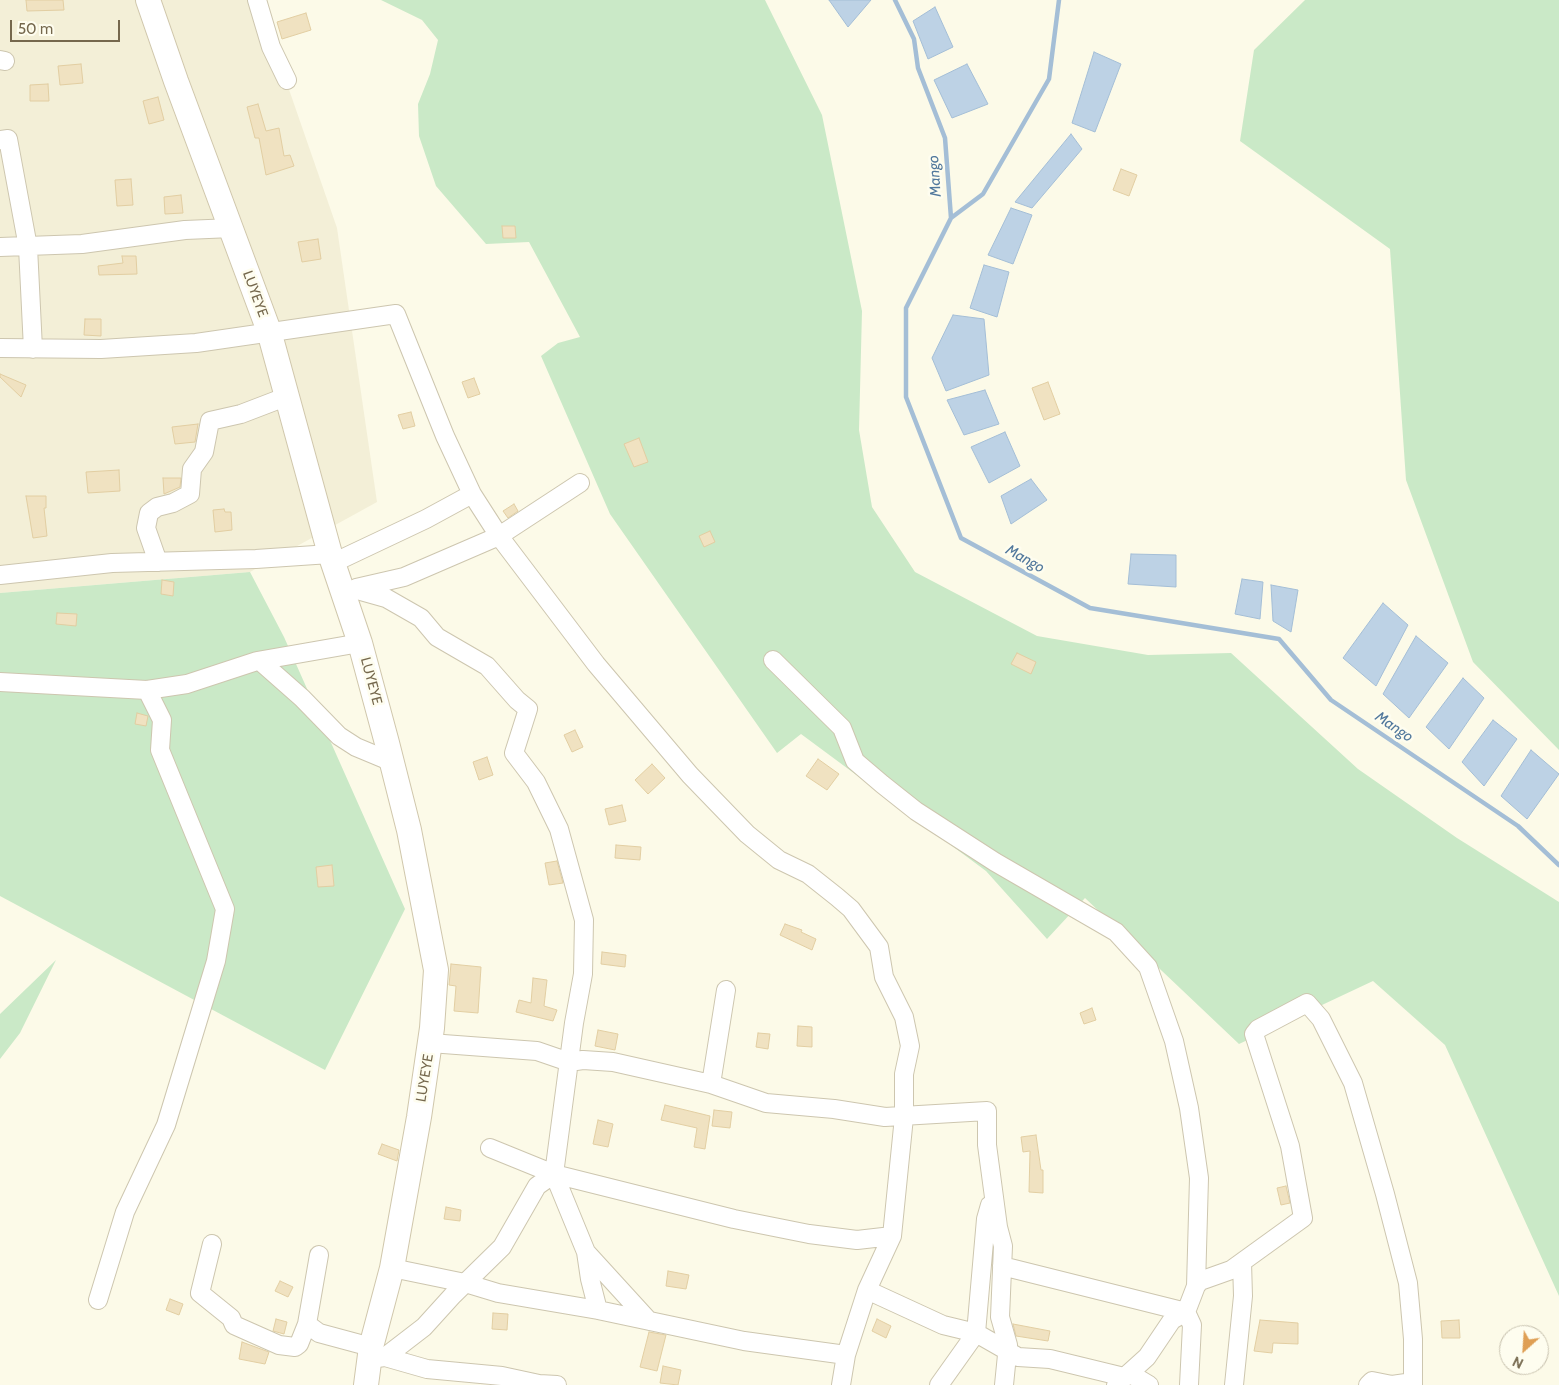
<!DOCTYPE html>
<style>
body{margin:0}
#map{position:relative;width:1559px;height:1385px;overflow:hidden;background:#fcfae8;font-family:Cabin,sans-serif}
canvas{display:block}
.north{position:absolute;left:1499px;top:1325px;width:50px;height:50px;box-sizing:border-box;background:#fefdef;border:1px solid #c7c1ae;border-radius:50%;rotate:206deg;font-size:14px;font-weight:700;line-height:20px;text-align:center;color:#75684d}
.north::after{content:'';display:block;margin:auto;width:18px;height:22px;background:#df9f54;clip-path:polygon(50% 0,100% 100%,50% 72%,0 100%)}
.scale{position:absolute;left:10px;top:20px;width:110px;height:22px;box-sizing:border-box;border:2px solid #75684d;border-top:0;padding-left:6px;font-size:15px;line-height:18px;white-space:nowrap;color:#75684d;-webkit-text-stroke:4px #fefdef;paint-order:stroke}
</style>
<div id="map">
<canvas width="1559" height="1385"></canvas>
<div class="north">N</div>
<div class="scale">50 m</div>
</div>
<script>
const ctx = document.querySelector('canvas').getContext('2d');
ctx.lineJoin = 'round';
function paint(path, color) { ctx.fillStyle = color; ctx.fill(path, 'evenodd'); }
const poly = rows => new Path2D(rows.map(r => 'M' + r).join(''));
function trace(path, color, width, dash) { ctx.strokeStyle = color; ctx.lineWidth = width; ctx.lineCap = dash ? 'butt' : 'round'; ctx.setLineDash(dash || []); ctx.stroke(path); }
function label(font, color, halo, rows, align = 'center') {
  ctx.font = font + ' Cabin,sans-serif'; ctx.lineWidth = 5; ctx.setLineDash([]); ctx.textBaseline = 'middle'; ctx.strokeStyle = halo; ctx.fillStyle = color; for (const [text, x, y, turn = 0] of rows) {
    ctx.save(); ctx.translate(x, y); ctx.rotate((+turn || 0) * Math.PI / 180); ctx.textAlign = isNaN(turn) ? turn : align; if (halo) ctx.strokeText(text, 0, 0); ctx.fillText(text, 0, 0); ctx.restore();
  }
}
paint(poly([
 [0,0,258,0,337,228,377,502,250,572,0,593]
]), '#f3efd7');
paint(poly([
 [381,0,765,0,822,115,862,311,859,430,872,507,915,572,1037,636,1148,655,1231,653,1358,769,1457,838,1559,902,1559,1296,1445,1045,1373,981,1239,1044,1085,898,1047,939,986,871,801,734,777,753,610,514,541,356,558,343,580,337,529,242,486,244,436,186,419,136,418,104,430,74,438,40,422,20],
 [1305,0,1559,0,1559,750,1473,662,1406,480,1390,249,1240,141,1254,50],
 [250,572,284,637,405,909,325,1070,0,896,0,593],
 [56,960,20,1033,0,1059,0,1014]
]), '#cae9c7');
const water = poly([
 [829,0,871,0,848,27,829,0],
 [935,7,953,47,928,59,913,21,935,7],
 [1094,52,1121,64,1095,132,1072,123,1094,52],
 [967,64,988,104,952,118,934,80,967,64],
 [1071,134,1082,149,1032,208,1015,202,1071,134],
 [1011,208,1032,215,1013,264,988,255,1011,208],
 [984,265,1009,272,997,317,970,308,984,265],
 [953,315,984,319,989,375,946,391,932,358,953,315],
 [985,390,999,424,964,435,947,400,985,390],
 [1005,432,1020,466,989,483,971,447,1005,432],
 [1031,479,1047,500,1011,524,1001,496,1031,479],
 [1131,554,1176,555,1176,587,1128,584,1131,554],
 [1242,579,1263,582,1260,619,1235,614,1242,579],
 [1271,585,1298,590,1291,632,1273,621,1271,585],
 [1383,603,1408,625,1376,686,1343,658,1383,603],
 [1416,636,1448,663,1409,718,1383,694,1416,636],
 [1463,678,1484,698,1449,749,1426,727,1463,678],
 [1493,720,1517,739,1484,786,1462,762,1493,720],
 [1531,750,1559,774,1527,819,1501,796,1531,750]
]);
paint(water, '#bdd2e5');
trace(water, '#a4bed6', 1);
trace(poly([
 [895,0,914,39,918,68,945,138,951,218,906,308,906,397,961,538,1090,608,1279,639,1331,700,1518,826,1559,865],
 [951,218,983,194,1049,79,1059,0]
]), '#a4bed6', 4.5);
const building = poly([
 [26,0,63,0,64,10,27,11,26,0],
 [306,13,311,30,282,39,277,22,306,13],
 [81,64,83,83,60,85,58,66,81,64],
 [48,84,49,101,30,101,30,85,48,84],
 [158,97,164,120,149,124,143,101,158,97],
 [258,104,266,131,279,128,284,156,290,155,294,166,266,175,259,138,255,138,247,107,258,104],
 [1121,169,1137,175,1129,196,1113,190,1121,169],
 [131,179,133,205,117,206,115,180,131,179],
 [181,195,183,213,165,214,164,197,181,195],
 [502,226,515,226,516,238,503,238,502,226],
 [318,239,321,259,302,262,298,242,318,239],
 [122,256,136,256,137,274,99,275,98,266,123,263,122,256],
 [85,319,101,319,101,336,84,335,85,319],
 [0,374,26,385,21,397,0,377,0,374],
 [474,378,480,394,468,398,462,382,474,378],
 [1048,382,1060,414,1044,420,1032,388,1048,382],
 [411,412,415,426,403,429,398,415,411,412],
 [198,424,195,442,175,444,172,427,198,424],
 [639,438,648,462,634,467,624,444,639,438],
 [119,470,120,491,88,493,86,472,119,470],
 [163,478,181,478,180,487,164,494,163,478],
 [26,496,46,496,46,508,44,508,47,536,33,538,26,496],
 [514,504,518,511,508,518,503,511,514,504],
 [224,509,225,512,231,512,232,530,215,532,213,510,224,509],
 [710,531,715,542,704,547,699,536,710,531],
 [162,580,174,582,173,596,161,594,162,580],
 [57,613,77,614,76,626,56,624,57,613],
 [1017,653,1036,662,1031,674,1011,664,1017,653],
 [137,713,148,716,146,726,135,724,137,713],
 [575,730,583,747,572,752,564,735,575,730],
 [487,757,493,775,479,780,473,762,487,757],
 [818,759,839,774,827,790,806,776,818,759],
 [652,764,665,778,648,794,635,780,652,764],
 [622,805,626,821,609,825,605,809,622,805],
 [616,845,641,847,640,860,615,858,616,845],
 [557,861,563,883,549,885,545,863,557,861],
 [332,865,334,886,318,887,316,867,332,865],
 [785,924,802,930,801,932,816,939,812,950,780,935,785,924],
 [602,952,626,955,625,967,601,964,602,952],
 [451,964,481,967,478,1013,454,1011,456,986,449,985,451,964],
 [533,978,547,980,544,1006,557,1010,553,1021,516,1012,519,1000,531,1003,533,978],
 [1092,1008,1096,1020,1084,1024,1080,1013,1092,1008],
 [798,1026,812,1027,812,1047,797,1046,798,1026],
 [598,1030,618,1034,615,1050,595,1046,598,1030],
 [758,1033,770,1034,768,1049,756,1047,758,1033],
 [665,1105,710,1116,705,1149,694,1147,697,1128,661,1120,665,1105],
 [714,1110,732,1112,730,1128,712,1126,714,1110],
 [598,1120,613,1124,608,1147,593,1144,598,1120],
 [1036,1135,1041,1170,1043,1170,1043,1193,1029,1192,1030,1151,1023,1152,1021,1137,1036,1135],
 [382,1144,399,1150,397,1161,378,1154,382,1144],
 [1286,1186,1290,1203,1281,1205,1277,1188,1286,1186],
 [446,1207,461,1210,460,1221,444,1219,446,1207],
 [668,1271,689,1275,686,1289,666,1286,668,1271],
 [280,1281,293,1287,288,1297,275,1291,280,1281],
 [170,1299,183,1304,179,1315,166,1310,170,1299],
 [493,1313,508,1314,507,1330,492,1329,493,1313],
 [276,1319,287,1322,284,1334,273,1331,276,1319],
 [877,1319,891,1326,886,1338,872,1331,877,1319],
 [1260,1320,1298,1323,1298,1344,1273,1343,1272,1353,1254,1351,1260,1320],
 [1459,1320,1460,1338,1442,1338,1441,1321,1459,1320],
 [1013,1324,1050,1331,1048,1341,1016,1336,1013,1324],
 [649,1332,666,1335,657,1371,640,1367,649,1332],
 [242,1342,269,1352,265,1364,239,1359,242,1342],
 [663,1366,681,1370,678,1385,660,1383,663,1366]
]);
paint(building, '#f0e2c1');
trace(building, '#e2cea2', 1);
const street = poly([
 [257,0,271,47,287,80],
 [0,60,5,61],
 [0,140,8,139,28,247,33,349],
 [0,247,82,244,185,230,232,228],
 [0,348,101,349,196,343,396,314,445,436,472,494,499,536,596,664,690,775,747,834,779,860,808,874,837,897,851,909,879,947,884,977,904,1017,910,1046,904,1074,904,1117,892,1236,867,1290,846,1355,841,1385],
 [158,562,146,528,149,513,157,507,173,503,190,494,192,469,204,452,210,421,241,414,288,396],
 [333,563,426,519,472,494],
 [0,575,112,563,256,559,330,554],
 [356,588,404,577,499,536,580,483],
 [354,589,386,598,421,618,437,637,487,666,517,700,528,709,514,753,536,782,559,829,584,920,583,974,574,1023,554,1174,586,1252,590,1279,598,1310],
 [773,660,842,728,855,761,882,784,916,811,995,862,1116,932,1148,967,1174,1041,1189,1108,1199,1178,1196,1286,1186,1312,1172,1320,1147,1357,1116,1385],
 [260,661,302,698,339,736,356,747,392,762],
 [0,682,147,690,187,684,257,661,360,643],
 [430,1043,537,1051,569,1062,583,1060,613,1062,711,1084,766,1103,834,1109,885,1117,987,1111,987,1145,998,1227,1003,1246,1000,1317,1008,1345,1004,1385],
 [711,1084,726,990],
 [490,1148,554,1174,734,1219,809,1234,857,1240,892,1236],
 [212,1244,200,1293,231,1318,234,1325,279,1345,295,1347,299,1344,307,1324],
 [586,1252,649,1321],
 [319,1255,307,1324,319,1333,371,1347],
 [1002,1266,1186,1312,1192,1325,1189,1385],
 [392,1268,465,1283,498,1293,598,1310,744,1341,846,1355],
 [1196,1286,1200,1281,1231,1270,1303,1218,1290,1146,1254,1034,1258,1029,1307,1003,1321,1019,1353,1083,1385,1194,1408,1283,1413,1339,1413,1385],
 [867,1290,943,1325,976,1333,1018,1357,1050,1359,1124,1377],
 [98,1300,125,1212,166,1125,216,961,225,909,160,750,162,720,147,690],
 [385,1357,424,1327,453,1295,502,1247,537,1186,554,1174],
 [377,1358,385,1357,427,1369,502,1376,539,1384,557,1385],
 [1129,1373,1149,1385],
 [939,1385,976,1333,986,1219,990,1205],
 [1234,1385,1243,1296,1242,1262],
 [1368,1385,1372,1381,1392,1385,1413,1382]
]);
const secondary = poly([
 [148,0,176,81,269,331,330,554,360,643,387,743,409,830,436,970,432,1028,419,1117,392,1268,371,1347,366,1385]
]);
trace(street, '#cdc6af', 20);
trace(secondary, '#d0c7ac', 26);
trace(street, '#fff', 18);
trace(secondary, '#fff', 24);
label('14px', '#75684d', '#fefdef', [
 ["LUYEYE",255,294,70],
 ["LUYEYE",371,681,75],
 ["LUYEYE",425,1078,-81]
]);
label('italic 15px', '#51789c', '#fefdef', [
 ["Mango",935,176,-94],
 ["Mango",1025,559,29],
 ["Mango",1394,727,34]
]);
</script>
